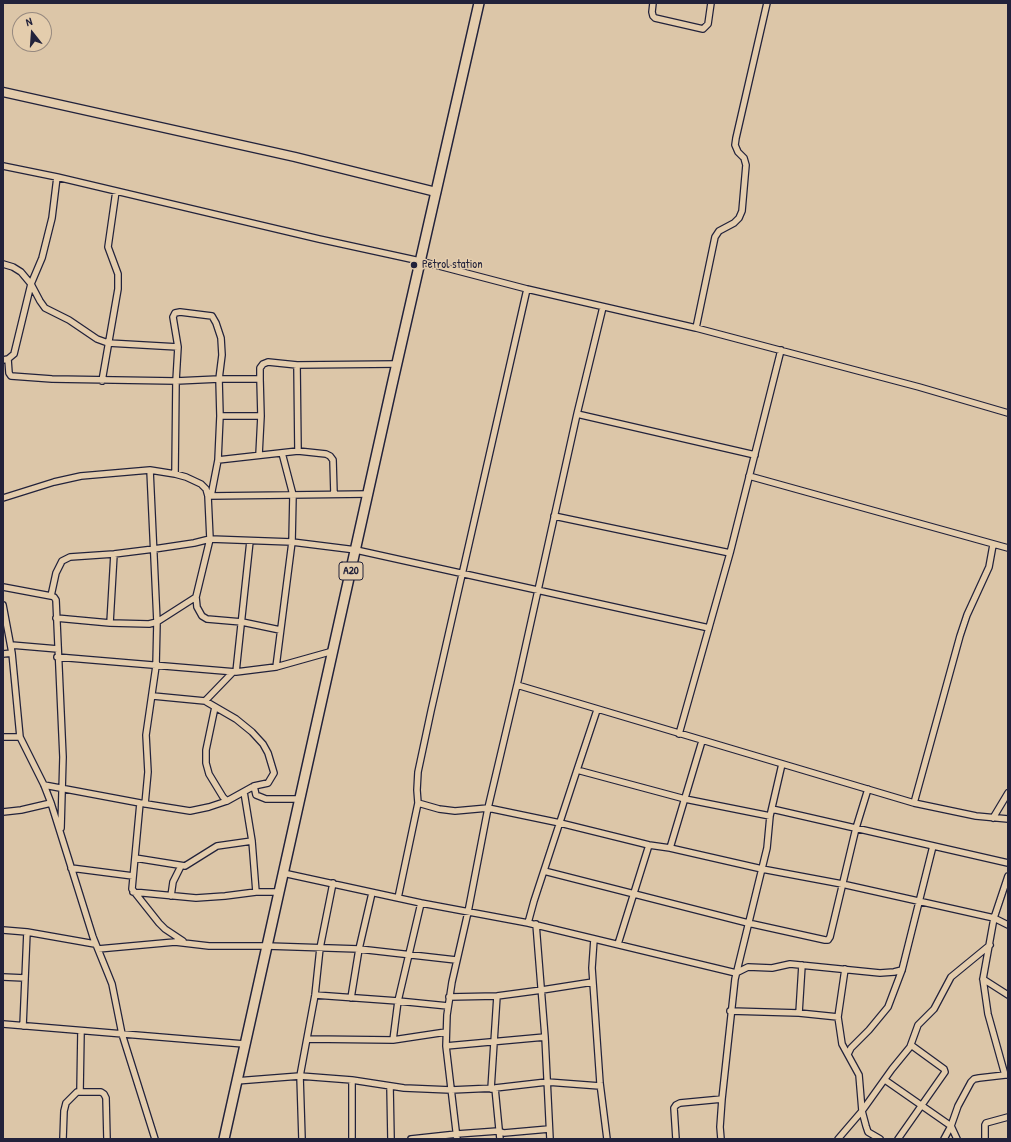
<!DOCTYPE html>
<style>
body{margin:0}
#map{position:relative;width:1011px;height:1142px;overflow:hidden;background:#dcc6a8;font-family:"Patrick Hand",sans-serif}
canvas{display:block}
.frame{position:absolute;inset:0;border:4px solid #22223b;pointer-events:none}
.north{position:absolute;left:12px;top:12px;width:40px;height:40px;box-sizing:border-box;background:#e4cdad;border:1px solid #96897f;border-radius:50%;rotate:343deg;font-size:11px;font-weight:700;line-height:16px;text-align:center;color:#22223b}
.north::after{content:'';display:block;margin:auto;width:14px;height:18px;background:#22223b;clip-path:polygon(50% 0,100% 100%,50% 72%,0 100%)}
</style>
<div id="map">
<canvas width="1011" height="1142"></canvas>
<div class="frame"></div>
<div class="north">N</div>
</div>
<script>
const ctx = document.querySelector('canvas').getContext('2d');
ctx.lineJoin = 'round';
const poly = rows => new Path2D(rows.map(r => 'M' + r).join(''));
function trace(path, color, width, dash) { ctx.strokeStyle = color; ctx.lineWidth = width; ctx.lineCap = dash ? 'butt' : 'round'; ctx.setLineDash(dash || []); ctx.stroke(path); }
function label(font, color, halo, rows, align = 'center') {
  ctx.font = font + ' "Patrick Hand",sans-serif'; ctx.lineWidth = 3; ctx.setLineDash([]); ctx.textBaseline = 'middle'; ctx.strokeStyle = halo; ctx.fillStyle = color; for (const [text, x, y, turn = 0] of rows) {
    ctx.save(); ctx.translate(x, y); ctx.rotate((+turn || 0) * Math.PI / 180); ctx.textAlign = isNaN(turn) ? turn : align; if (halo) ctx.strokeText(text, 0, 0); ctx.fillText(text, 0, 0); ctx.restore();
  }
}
const street = poly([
 [653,3,652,12,653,16,655,18,703,29,708,24,711,3],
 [3,166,57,177,319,239,420,261,527,289,696,328,919,387,1008,413],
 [3,264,13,267,21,272,31,284,40,301,45,308,69,320,97,339,108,343,178,347],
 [603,307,577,414,517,685,914,803,976,816,1008,819],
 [696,328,715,237,719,231,734,223,739,218,742,211,746,165,744,158,738,152,735,145,736,138,767,3],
 [8,359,9,373,11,376,52,379,176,381,219,379,260,379],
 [3,360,8,359,14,354,31,284,42,258,52,218,57,177],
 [297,365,298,451],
 [102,381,118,289,118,274,108,247,116,191],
 [577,414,755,455],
 [220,416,261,416],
 [259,455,261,416,260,379,260,368,263,364,268,362,297,365,397,364],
 [218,460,298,451,326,454,330,456,333,460,334,494],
 [175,474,176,381,178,347,173,317,175,313,180,312,212,316,216,323,221,338,222,355,219,379,220,416,218,460,211,496],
 [749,476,1008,548],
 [209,496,368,494],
 [3,498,54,482,81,476,150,470,175,474,186,477,201,484,206,489,208,496,210,539,292,542,356,550,709,628],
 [554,516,730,553],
 [3,587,51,596,54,597,56,600,63,757,61,828],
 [51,596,56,573,62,561,70,557,114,554,154,549,194,543,210,539,196,597,157,622,149,624,110,623,56,618],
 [196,597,197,607,202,616,207,619,242,622,280,630],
 [3,605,12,653,20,737,44,785,51,803,93,937,108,974,112,984,122,1034,155,1139],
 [110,623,114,554],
 [11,645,58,649],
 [3,654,12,653],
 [57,657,236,672,276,667,333,651],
 [276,667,292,542,293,495,282,453],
 [236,672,250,541],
 [153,696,205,701,236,719,252,732,263,744,268,753,274,773,268,783,254,786],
 [205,701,233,672],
 [215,707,206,750,206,763,209,774,223,797,227,801],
 [597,710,577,770,685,799,770,816],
 [679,734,730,553,781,350],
 [3,737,20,737],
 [44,785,140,803,190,811,209,807,227,801,254,786,256,795,266,799,300,799],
 [244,792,252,841,256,892],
 [140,803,132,889,159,923,165,929,183,941],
 [418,803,439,809,455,811,488,808,560,823,649,845,670,848,762,869,842,884,994,918,1008,876],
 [914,803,960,636,967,615,989,567,993,545],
 [145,804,148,772,146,735,156,666,157,622,150,470],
 [772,809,1008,863],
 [3,812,21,810,51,803],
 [993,818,1008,793],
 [670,848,702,741],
 [135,858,185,866,217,846,252,841],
 [71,868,133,876],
 [544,871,748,923,825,940,828,940,830,937,856,828,868,789],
 [283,873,421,903,528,923,736,973,748,967,772,968,790,964,880,973,894,972,902,970],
 [133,892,196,898,225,896,256,892,278,892],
 [171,896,173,882,181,866],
 [398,898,418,803,417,790,418,772,431,711,527,289],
 [528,923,534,901,577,770],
 [536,924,545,1037,550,1139],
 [1008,925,994,918,983,979,988,1014,1005,1075,1008,1075],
 [3,930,27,932,95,944],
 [594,939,592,968,600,1083,607,1139],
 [618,944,649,845],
 [98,949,175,942,209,946,267,946,359,949,456,960],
 [845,969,838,1017,842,1044,859,1075,862,1111,866,1126,868,1132,880,1139],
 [3,977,25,978],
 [983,979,1008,995],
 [315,995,398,1001,448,1006],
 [449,997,497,996,542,990,593,982],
 [351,998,359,949,372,893],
 [730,1011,799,1013,838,1017],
 [799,1013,802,965],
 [3,1024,244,1044],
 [23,1026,27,932],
 [307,1039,393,1040,446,1032],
 [393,1040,398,1001,421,903],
 [446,1046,545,1037],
 [848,1054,851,1048,869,1030,888,1007,902,970,933,846],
 [885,1080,951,1126,957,1139],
 [236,1081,300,1076,352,1080,404,1088,451,1090,495,1088,547,1082,600,1086],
 [390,1086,391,1139],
 [495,1088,500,1139],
 [491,1089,497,996],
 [80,1092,81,1031],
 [63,1139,64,1111,66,1103,77,1092,101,1092,104,1094,106,1098,107,1139],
 [302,1139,300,1076,315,995,320,948,333,883],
 [352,1139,352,1080],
 [411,1139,457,1134,498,1131,504,1133,549,1129],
 [457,1139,446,1046,447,1015,452,982,468,912,488,808,517,685],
 [676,1139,674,1108,676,1105,680,1103,722,1099],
 [721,1139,720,1127,722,1099,735,979,767,848,770,816,782,764],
 [838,1139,862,1111,892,1069,910,1047,918,1025,934,1009,951,977,990,945],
 [898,1139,945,1072,944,1069,911,1045],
 [944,1139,951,1126,958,1106,971,1082,974,1079,979,1078,1005,1075],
 [985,1139,985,1125,986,1123,1008,1117]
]);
const secondary = poly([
 [3,92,295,157,436,192]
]);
const primary = poly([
 [224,1139,392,385,479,3]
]);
trace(street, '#22223b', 8);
trace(secondary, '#22223b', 11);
trace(primary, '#22223b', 12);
trace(street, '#e4cdad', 5.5);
trace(secondary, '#e4cdad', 8);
trace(primary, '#e4cdad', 9);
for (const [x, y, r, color] of [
 [414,265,4,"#22223b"]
]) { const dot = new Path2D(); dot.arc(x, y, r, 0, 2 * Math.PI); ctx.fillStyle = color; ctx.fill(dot); trace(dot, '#e4cdad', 1.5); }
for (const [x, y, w] of [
 [351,571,24]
]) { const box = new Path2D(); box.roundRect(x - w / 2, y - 9, w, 18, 3); ctx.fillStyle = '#e4cdad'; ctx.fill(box); trace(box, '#22223b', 1); }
label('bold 11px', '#22223b', null, [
 ["A20",351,571]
]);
label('12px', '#22223b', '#e4cdad', [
 ["Petrol station",422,265]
], 'left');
</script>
